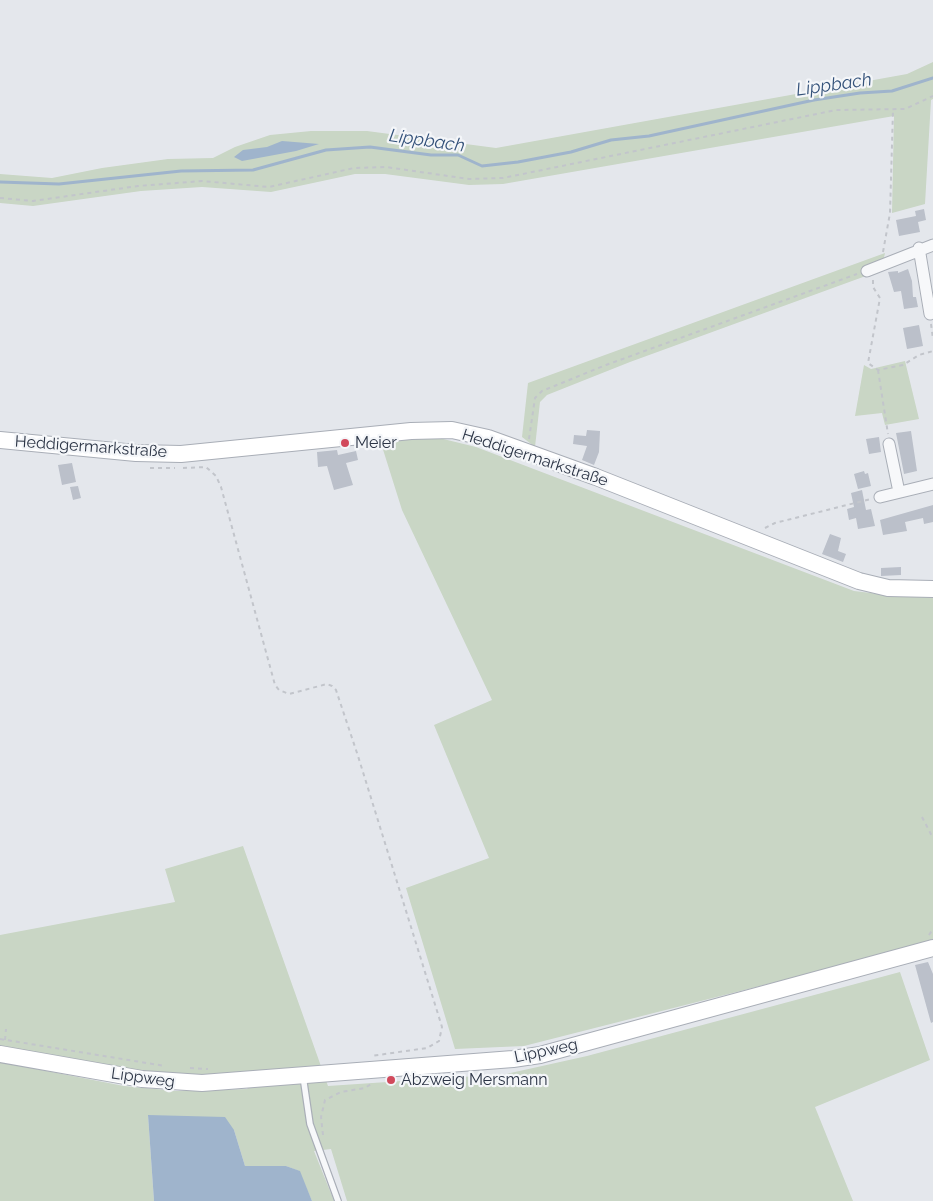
<!DOCTYPE html>
<meta charset="utf-8">
<style>
body{margin:0}
canvas{display:block;background:#e4e7ec}
</style>
<canvas width="933" height="1201"></canvas>
<script>
const ctx = document.querySelector('canvas').getContext('2d');
ctx.lineJoin = 'round';
function paint(path, color) { ctx.fillStyle = color; ctx.fill(path, 'evenodd'); }
const poly = rows => new Path2D(rows.map(r => 'M' + r).join(''));
function trace(path, color, width, dash) { ctx.strokeStyle = color; ctx.lineWidth = width; ctx.lineCap = dash ? 'butt' : 'round'; ctx.setLineDash(dash || []); ctx.stroke(path); }
function label(font, color, halo, rows, align = 'center') {
  ctx.font = font + ' Raleway,sans-serif'; ctx.lineWidth = 4.5; ctx.setLineDash([]); ctx.textBaseline = 'middle'; ctx.strokeStyle = halo; ctx.fillStyle = color; for (const [text, x, y, turn = 0] of rows) {
    ctx.save(); ctx.translate(x, y); ctx.rotate((+turn || 0) * Math.PI / 180); ctx.textAlign = isNaN(turn) ? turn : align; if (halo) ctx.strokeText(text, 0, 0); ctx.fillText(text, 0, 0); ctx.restore();
  }
}
paint(poly([
 [933,62,933,99,931,100,925,204,892,213,894,116,503,184,469,185,385,174,355,174,271,192,202,187,141,191,33,206,0,203,0,174,52,178,102,168,168,159,213,158,235,147,270,135,311,131,367,131,496,148,907,74],
 [885,253,882,267,863,277,630,362,547,395,540,402,535,447,522,437,528,383],
 [905,361,919,419,885,425,882,413,855,416,864,365,871,369],
 [435,437,476,447,854,591,896,596,933,596,933,942,524,1046,455,1049,406,888,489,858,434,725,492,700,402,510,380,440],
 [243,846,328,1086,506,1074,587,1056,900,972,930,1060,815,1107,853,1201,347,1201,331,1149,314,1151,334,1201,312,1201,299,1171,286,1166,245,1166,234,1130,148,1115,154,1201,0,1201,0,1062,124,1086,176,1091,248,1089,235,1077,168,1077,0,1048,0,935,175,902,165,869]
]), '#c9d6c5');
paint(poly([
 [282,141,319,144,296,151,242,161,234,157,243,150,267,147],
 [148,1115,225,1117,234,1130,245,1166,286,1166,300,1171,312,1201,154,1201]
]), '#9fb4cc');
trace(poly([
 [0,182,59,184,181,171,253,170,326,150,370,147,431,155,458,155,482,166,518,162,571,152,611,140,649,136,814,100,860,93,892,91,933,78]
]), '#9fb4cc', 3);
paint(poly([
 [924,209,926,220,918,222,920,232,899,236,896,220,916,216,915,211],
 [908,269,912,281,913,297,916,297,918,307,904,309,901,291,894,292,888,272,898,271,898,273],
 [919,325,923,346,907,349,903,328],
 [587,430,600,431,599,452,594,465,582,460,587,446,573,444,574,435,586,436],
 [911,431,917,471,904,474,896,433],
 [879,437,881,452,869,454,866,439],
 [337,450,338,455,356,451,358,460,346,463,353,485,334,490,327,466,318,467,317,452],
 [72,463,76,482,62,485,58,465],
 [864,471,865,474,868,473,871,486,858,489,854,474],
 [78,486,81,498,73,500,70,487],
 [862,490,866,510,871,509,875,526,858,529,856,518,849,520,847,509,854,507,851,493],
 [933,505,933,522,924,524,923,518,905,522,907,531,883,535,880,520],
 [830,534,841,538,838,551,846,554,843,562,822,554],
 [901,567,901,575,881,576,881,568],
 [928,962,933,974,933,1022,931,1023,915,965]
]), '#bbc0ca');
const lane = poly([
 [303,1076,310,1124,338,1201]
]);
const street = poly([
 [919,248,930,314],
 [867,271,933,245],
 [889,444,899,492],
 [880,497,933,484]
]);
const secondary = poly([
 [0,440,136,453,181,454,411,431,452,430,488,438,596,477,859,581,888,588,933,589],
 [0,1054,142,1079,202,1083,513,1059,540,1055,933,948]
]);
trace(lane, '#a9aeb7', 8);
trace(street, '#a9aeb7', 13);
trace(secondary, '#a9aeb7', 18);
trace(poly([
 [0,198,33,201,138,186,202,181,269,187,354,168,386,167,469,179,503,178,836,110,905,109,933,96],
 [883,252,890,213,893,110],
 [873,280,873,287,880,298,868,363,878,370,903,365,919,355,933,351],
 [931,324,933,339],
 [878,370,888,434],
 [529,439,535,398,542,391,606,365,857,274],
 [150,468,175,468],
 [183,468,206,467,216,476,221,487,275,685,279,690,289,694,327,684,332,686,336,690,358,756,442,1027,439,1041,427,1048,371,1056],
 [765,528,775,523,871,499],
 [922,817,933,838],
 [929,935,933,929],
 [0,1039,165,1066],
 [5,1040,6,1029],
 [190,1068,208,1069],
 [323,1135,321,1117,325,1100,341,1092,365,1088,371,1084]
]), '#c2c5cb', 2, [4, 4]);
trace(lane, '#f7f8fa', 5.5);
trace(street, '#f7f8fa', 11);
trace(secondary, '#fff', 16);
for (const [x, y, r, color] of [
 [345,443,5,"#d1495b"],
 [391,1080,5,"#d1495b"]
]) { const dot = new Path2D(); dot.arc(x, y, r, 0, 2 * Math.PI); ctx.fillStyle = color; ctx.fill(dot); trace(dot, '#f4f6f9', 2); }
label('16px', '#2b3445', '#f4f6f9', [
 ["Meier",355,443],
 ["Abzweig Mersmann",401,1080]
], 'left');
label('16px', '#2b3445', '#f4f6f9', [
 ["Heddigermarkstraße",91,447,4],
 ["Heddigermarkstraße",535,458,18],
 ["Lippweg",546,1051,-12],
 ["Lippweg",143,1078,8]
]);
label('italic 18px', '#34527a', '#f4f6f9', [
 ["Lippbach",834,85,-8],
 ["Lippbach",427,141,8]
]);
</script>
